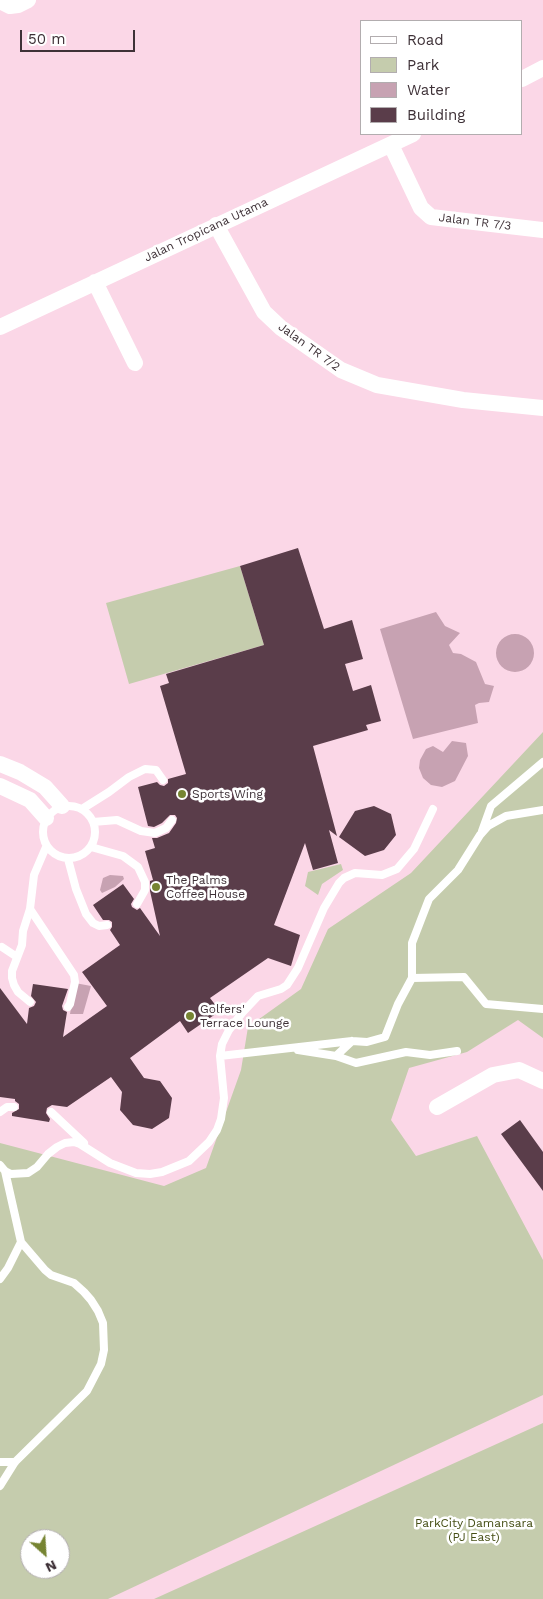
<!DOCTYPE html>
<style>
body{margin:0}
#map{position:relative;width:543px;height:1599px;overflow:hidden;background:#fbd7e7;font-family:"Work Sans",sans-serif}
canvas{display:block}
.legend{position:absolute;left:360px;top:20px;width:162px;height:115px;box-sizing:border-box;background:#fff;border:1px solid #b2adaf;margin:0;padding:6px 9px;list-style:none;font-size:15px;color:#3e3137}
.legend li{display:flex;align-items:center;gap:10px;height:25px}
.legend b{width:25px;border:1px solid #b2adaf}
.north{position:absolute;left:20px;top:1529px;width:50px;height:50px;box-sizing:border-box;background:#fff;border:1px solid #b2adaf;border-radius:50%;rotate:154deg;font-size:14px;font-weight:700;line-height:20px;text-align:center;color:#3e3137}
.north::after{content:'';display:block;margin:auto;width:18px;height:22px;background:#768432;clip-path:polygon(50% 0,100% 100%,50% 72%,0 100%)}
.scale{position:absolute;left:20px;top:30px;width:115px;height:22px;box-sizing:border-box;border:2px solid #3e3137;border-top:0;padding-left:6px;font-size:15px;line-height:18px;white-space:nowrap;color:#3e3137;-webkit-text-stroke:4px #fff;paint-order:stroke}
</style>
<div id="map">
<canvas width="543" height="1599"></canvas>
<ul class="legend">
<li><b style="height:6px;background:#fff"></b>Road</li>
<li><b style="height:14px;background:#c5ccad"></b>Park</li>
<li><b style="height:14px;background:#c7a2b2"></b>Water</li>
<li><b style="height:14px;background:#5a3d4a"></b>Building</li>
</ul>
<div class="north">N</div>
<div class="scale">50 m</div>
</div>
<script>
const ctx = document.querySelector('canvas').getContext('2d');
ctx.lineJoin = 'round';
function paint(path, color) { ctx.fillStyle = color; ctx.fill(path, 'evenodd'); }
const poly = rows => new Path2D(rows.map(r => 'M' + r).join(''));
function trace(path, color, width, dash) { ctx.strokeStyle = color; ctx.lineWidth = width; ctx.lineCap = dash ? 'butt' : 'round'; ctx.setLineDash(dash || []); ctx.stroke(path); }
function label(font, color, halo, rows, align = 'center') {
  ctx.font = font + ' "Work Sans",sans-serif'; ctx.lineWidth = 5; ctx.setLineDash([]); ctx.textBaseline = 'middle'; ctx.strokeStyle = halo; ctx.fillStyle = color; for (const [text, x, y, turn = 0] of rows) {
    ctx.save(); ctx.translate(x, y); ctx.rotate((+turn || 0) * Math.PI / 180); ctx.textAlign = isNaN(turn) ? turn : align; if (halo) ctx.strokeText(text, 0, 0); ctx.fillText(text, 0, 0); ctx.restore();
  }
}
paint(poly([
 [240,566,264,645,129,684,106,603],
 [543,732,543,1038,518,1020,467,1052,409,1068,391,1120,416,1156,477,1136,543,1260,543,1395,108,1599,0,1599,0,1143,164,1186,206,1168,241,1070,248,1027,301,989,328,929,411,873],
 [30,1539,60,1539,60,1569,30,1569],
 [341,864,343,870,322,884,318,895,305,886,308,872],
 [543,1423,543,1599,154,1599]
]), '#c5ccad');
paint(poly([
 [436,612,445,626,460,633,449,645,453,653,461,654,476,662,485,684,494,686,489,702,479,703,475,705,478,723,413,739,380,629],
 '496 653a19 19 0 1 1 38 0a19 19 0 1 1-38 0Z',
 [452,741,466,743,468,756,455,781,442,787,431,785,423,778,419,768,420,760,426,749,433,746,443,752],
 [110,875,123,876,124,879,115,887,102,893,100,890,103,878],
 [75,983,91,986,83,1014,70,1014]
]), '#c7a2b2');
paint(poly([
 [298,548,324,629,352,620,363,659,345,664,353,691,371,685,381,721,366,725,368,730,313,746,337,836,329,830,338,863,313,870,305,843,274,925,300,935,291,966,268,958,210,998,220,1011,188,1033,180,1021,130,1058,144,1078,160,1081,172,1098,169,1118,152,1129,133,1125,120,1110,122,1092,111,1077,67,1107,52,1105,47,1108,46,1113,50,1119,49,1122,12,1116,12,1113,19,1109,19,1104,15,1101,15,1099,0,1097,0,988,27,1024,29,1008,34,1006,36,1002,31,996,33,984,68,989,62,1006,63,1010,67,1012,63,1037,107,1006,82,972,120,945,110,930,112,927,112,922,109,920,103,920,93,905,123,884,134,899,131,904,132,907,137,910,140,908,160,936,150,891,150,881,153,880,145,851,155,848,152,838,157,838,169,833,176,823,177,818,175,815,170,815,162,823,154,827,148,826,138,787,157,782,160,785,164,786,168,783,168,779,186,774,160,686,169,683,166,674,264,645,240,566],
 [374,806,391,814,396,835,384,850,365,856,339,837,355,811],
 [520,1120,543,1152,543,1191,501,1134]
]), '#5a3d4a');
trace(poly([
 '43 832a26 26 0 1 1 52 0a26 26 0 1 1-52 0Z',
 [82,809,109,792,129,777,145,769,156,770,163,780],
 [93,822,117,820,141,831,155,833,166,828,172,820],
 [482,831,491,806,543,762],
 [91,847,123,856,138,867,145,882,145,890,137,904],
 [68,859,76,889,86,914,93,923,99,926,107,925],
 [30,909,74,975,75,982,70,1004,68,1007],
 [2,947,17,957],
 [412,978,464,977,486,1004,543,1009],
 [30,1002,18,992,14,985,12,978,12,971,22,945,23,931,30,909,34,875,46,847],
 [298,1050,336,1056,352,1041],
 [220,1056,352,1041,367,1042,385,1037,398,1004,412,978,412,943,429,899,458,870,480,835,488,826,506,816,543,810],
 [336,1056,356,1063,406,1052,430,1055,457,1051],
 [0,1112,7,1107,14,1107],
 [51,1112,84,1143],
 [0,1165,5,1171,11,1174,28,1173,37,1167,48,1154,57,1147,65,1143,74,1142,80,1144,110,1163,136,1173,150,1174,162,1172,189,1161,209,1142,217,1130,221,1119,224,1098,220,1056,222,1044,229,1030,242,1013,258,996,281,989,287,985,298,968,324,908,339,883,344,878,355,873,382,875,397,869,414,849,433,809],
 [0,1279,8,1268,21,1242],
 [0,1462,15,1462],
 [0,1486,15,1462,87,1391,101,1364,104,1350,103,1323,98,1311,91,1300,84,1292,74,1283,51,1275,45,1270,21,1242,5,1171]
]), '#fff', 8);
trace(poly([
 [0,1,10,6,18,5,28,0],
 [522,79,543,68],
 [391,145,421,208,431,217,543,230],
 [216,225,264,312,281,328,341,370,377,385,463,400,543,408],
 [95,282,135,363],
 [0,327,413,134],
 [0,764,20,772,45,787,62,806],
 [0,786,30,800,46,818],
 [437,1107,493,1075,519,1070,543,1081]
]), '#fff', 16);
for (const [x, y, r, color] of [
 [182,794,5,"#768432"],
 [156,887,5,"#768432"],
 [190,1016,5,"#768432"]
]) { const dot = new Path2D(); dot.arc(x, y, r, 0, 2 * Math.PI); ctx.fillStyle = color; ctx.fill(dot); trace(dot, '#fff', 2); }
label('12px', '#3e3137', '#fff', [
 ["Jalan TR 7/3",475,222,7],
 ["Jalan Tropicana Utama",206,230,-25],
 ["Jalan TR 7/2",309,347,36]
]);
label('12px', '#3e3137', '#fff', [
 ["Sports Wing",192,794],
 ["The Palms",166,880],
 ["Coffee House",166,894],
 ["Golfers'",200,1009],
 ["Terrace Lounge",200,1023]
], 'left');
label('12px', '#464f16', '#fff', [
 ["ParkCity Damansara",474,1523],
 ["(PJ East)",474,1537]
]);
</script>
